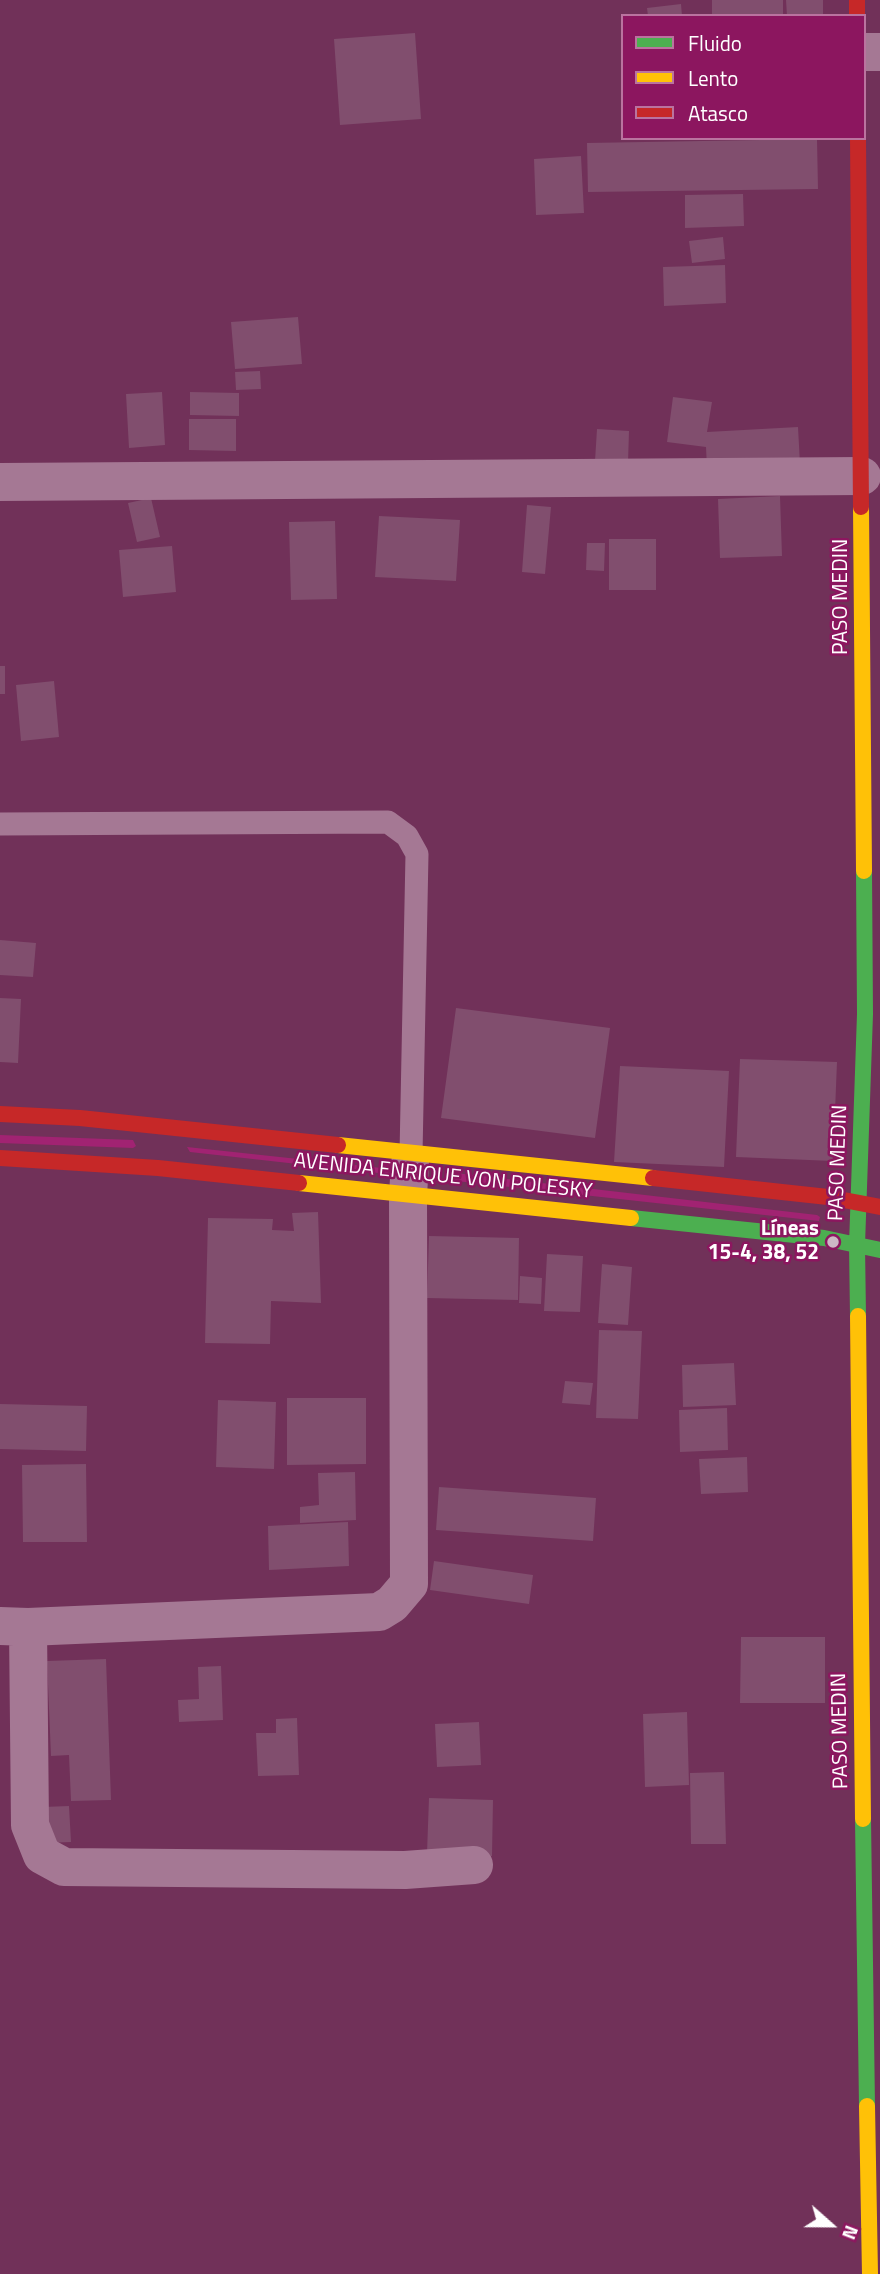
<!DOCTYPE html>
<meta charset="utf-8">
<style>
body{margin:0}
#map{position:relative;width:880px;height:2274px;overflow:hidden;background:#713159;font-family:"Titillium Web",sans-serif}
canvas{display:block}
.legend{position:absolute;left:621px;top:14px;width:245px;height:126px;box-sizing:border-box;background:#8c165f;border:2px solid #ba739f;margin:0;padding:9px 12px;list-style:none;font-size:21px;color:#fff}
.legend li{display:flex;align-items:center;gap:14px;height:35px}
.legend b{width:35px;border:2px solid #ba739f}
.north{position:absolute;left:796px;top:2190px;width:70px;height:70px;-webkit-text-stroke:5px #8c165f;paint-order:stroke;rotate:111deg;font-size:19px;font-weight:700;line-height:28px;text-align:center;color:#fff}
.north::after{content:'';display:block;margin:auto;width:24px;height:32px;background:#fff;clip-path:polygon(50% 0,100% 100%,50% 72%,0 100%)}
</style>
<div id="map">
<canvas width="880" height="2274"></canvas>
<ul class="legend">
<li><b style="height:9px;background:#4caf50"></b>Fluido</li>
<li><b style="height:9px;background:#ffc107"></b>Lento</li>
<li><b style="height:9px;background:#c62828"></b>Atasco</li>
</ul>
<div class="north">N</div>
</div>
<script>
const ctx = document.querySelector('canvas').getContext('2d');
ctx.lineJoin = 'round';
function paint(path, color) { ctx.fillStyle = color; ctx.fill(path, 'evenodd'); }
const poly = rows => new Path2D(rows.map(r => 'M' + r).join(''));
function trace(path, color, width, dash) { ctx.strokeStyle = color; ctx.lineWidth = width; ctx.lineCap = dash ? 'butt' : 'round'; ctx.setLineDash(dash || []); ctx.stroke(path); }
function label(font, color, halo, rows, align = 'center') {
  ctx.font = font + ' "Titillium Web",sans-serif'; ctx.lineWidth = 5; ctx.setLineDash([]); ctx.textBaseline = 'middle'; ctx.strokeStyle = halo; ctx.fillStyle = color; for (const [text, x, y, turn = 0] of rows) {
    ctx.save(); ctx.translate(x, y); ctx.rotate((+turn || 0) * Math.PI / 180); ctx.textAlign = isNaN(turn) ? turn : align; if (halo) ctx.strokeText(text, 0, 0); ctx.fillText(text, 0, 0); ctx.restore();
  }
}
paint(poly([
 [0,1135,133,1140,136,1146,133,1148,0,1143],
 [187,1147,391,1169,387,1174,190,1152],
 [447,1172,817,1215,820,1217,819,1221,447,1180,444,1178]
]), '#a12372');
paint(poly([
 [712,0,783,0,783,16,712,16],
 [786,0,823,0,823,16,787,16],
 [681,4,682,16,648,16,647,8],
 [415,33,421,119,340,125,334,39],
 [817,139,818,189,588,192,587,143],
 [581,156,584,213,536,215,534,159],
 [743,194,744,226,685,228,685,195],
 [723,237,725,259,692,263,689,241],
 [725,265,726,303,664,306,663,267],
 [298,317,302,364,235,369,231,322],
 [260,371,261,389,236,390,235,372],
 [162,392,165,445,129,448,126,394],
 [190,392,239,393,239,416,190,415],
 [673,397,712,402,707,432,798,427,800,464,707,469,706,447,667,442],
 [189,419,236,419,236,451,189,450],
 [597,429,629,431,628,463,595,461],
 [780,496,782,556,720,558,718,499],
 [151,498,160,537,137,542,128,503],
 [527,505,551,507,545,574,522,572],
 [379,516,460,520,456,581,375,577],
 [335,521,337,599,291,600,289,522],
 [609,539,656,539,656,590,609,590],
 [587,543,605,543,604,571,586,570],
 [172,546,176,592,123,597,119,550],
 [0,666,5,666,5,694,0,694],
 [54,681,59,737,21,741,16,685],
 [0,940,36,943,33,977,0,975],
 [0,998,21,999,18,1063,0,1062],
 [456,1008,610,1028,595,1138,441,1118],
 [740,1059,837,1062,833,1161,736,1157],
 [620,1066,729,1071,724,1167,614,1162],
 [318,1212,321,1303,271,1301,270,1344,205,1343,208,1218,273,1219,272,1230,294,1231,292,1213],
 [429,1236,519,1238,518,1300,427,1298],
 [547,1254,583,1256,580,1312,544,1311],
 [602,1264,632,1267,628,1325,598,1323],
 [520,1276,542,1278,541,1304,519,1303],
 [599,1330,642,1331,638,1419,596,1418],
 [734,1363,736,1405,683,1407,682,1365],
 [565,1381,593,1383,590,1405,562,1403],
 [287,1398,366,1398,366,1464,287,1465],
 [218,1400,276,1402,274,1469,216,1467],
 [0,1404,87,1406,86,1451,0,1449],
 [727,1408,728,1450,680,1452,679,1410],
 [747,1457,748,1492,701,1494,699,1459],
 [86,1464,87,1542,23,1542,22,1465],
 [355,1472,356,1520,300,1523,300,1507,319,1505,318,1473],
 [439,1487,596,1498,593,1541,436,1530],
 [348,1522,349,1566,269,1570,268,1526],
 [434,1561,533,1575,529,1604,430,1590],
 [741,1637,825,1637,825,1703,740,1703],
 [106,1659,111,1800,71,1801,69,1755,51,1756,47,1661],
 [221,1666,223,1720,179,1722,178,1700,199,1699,198,1667],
 [687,1712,689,1785,645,1787,643,1714],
 [297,1718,299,1775,258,1776,256,1733,276,1733,276,1719],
 [479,1722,481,1765,437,1767,435,1724],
 [724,1772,726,1844,691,1844,690,1773],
 [429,1798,493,1800,492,1856,427,1853],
 [69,1806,71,1842,44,1843,43,1807]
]), '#814e6e');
trace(poly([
 [0,824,388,822,407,836,417,854,411,1154]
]), '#a57894', 23);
trace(poly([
 [864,52,880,52],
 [0,482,862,476],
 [0,1626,28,1627,379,1612,392,1604,409,1584,408,1195,410,1163],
 [28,1627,30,1825,42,1855,64,1867,405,1870,474,1865]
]), '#a57894', 38);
trace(poly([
 [631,1218,824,1238,880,1250],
 [858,1316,857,1245,865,1014,864,871],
 [863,1819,867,2106]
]), '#4caf50', 16);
trace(poly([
 [861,507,864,871],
 [338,1145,653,1178],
 [299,1183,631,1218],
 [858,1316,863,1819],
 [867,2106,870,2274]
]), '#ffc107', 16);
trace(poly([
 [857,0,857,16],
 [858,138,861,507],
 [0,1114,80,1118,338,1145],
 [0,1158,158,1168,299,1183],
 [653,1178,828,1197,880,1207]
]), '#c62828', 16);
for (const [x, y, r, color] of [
 [833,1242,7,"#cdb7c5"]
]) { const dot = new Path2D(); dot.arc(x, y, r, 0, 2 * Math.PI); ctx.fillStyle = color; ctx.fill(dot); trace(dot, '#8c165f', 2.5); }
label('21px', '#fff', '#8c165f', [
 ["PASO MEDIN",842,597,-90],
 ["PASO MEDIN",839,1163,-88],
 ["AVENIDA ENRIQUE VON POLESKY",443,1177,6],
 ["PASO MEDIN",841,1731,-91]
]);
label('bold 21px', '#fff', '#8c165f', [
 ["Líneas",819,1230],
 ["15-4, 38, 52",819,1254]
], 'right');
</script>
